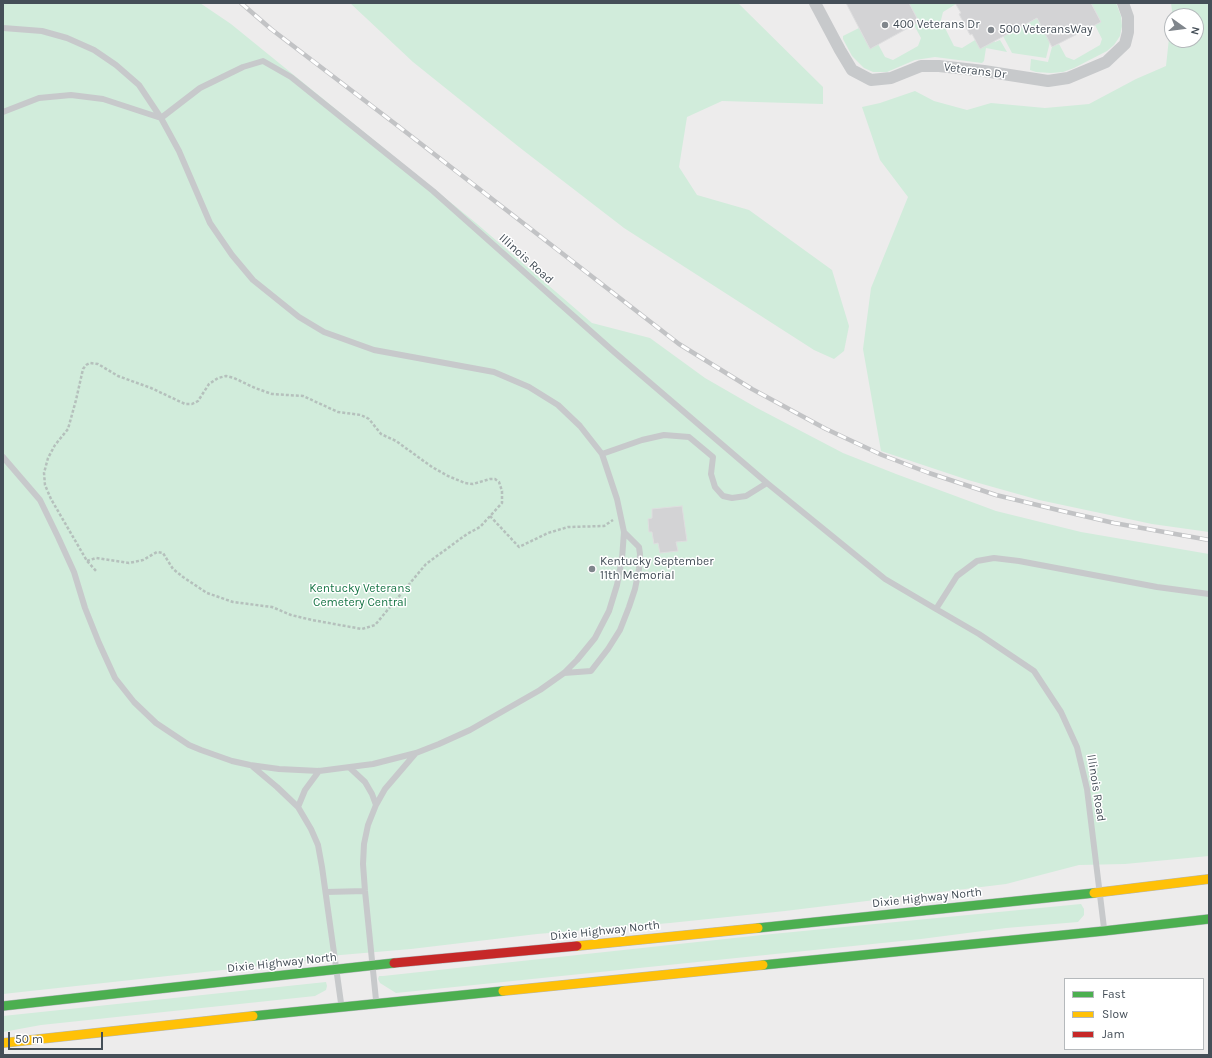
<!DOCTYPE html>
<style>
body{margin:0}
#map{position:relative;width:1212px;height:1058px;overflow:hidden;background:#edecec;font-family:Karla,sans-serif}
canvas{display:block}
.frame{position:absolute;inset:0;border:4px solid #454f58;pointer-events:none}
.legend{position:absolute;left:1064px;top:978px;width:140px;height:72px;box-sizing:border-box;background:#fff;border:1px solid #b5b9bc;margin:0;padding:5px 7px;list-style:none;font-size:12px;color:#454f58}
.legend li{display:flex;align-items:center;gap:8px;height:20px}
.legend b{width:20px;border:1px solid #b5b9bc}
.north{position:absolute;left:1164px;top:8px;width:40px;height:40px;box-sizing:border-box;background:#fff;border:1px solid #b5b9bc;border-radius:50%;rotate:104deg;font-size:11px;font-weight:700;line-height:16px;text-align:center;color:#454f58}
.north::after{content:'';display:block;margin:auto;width:14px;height:18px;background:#80868c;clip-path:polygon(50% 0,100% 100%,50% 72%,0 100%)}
.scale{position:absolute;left:8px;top:1032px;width:95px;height:18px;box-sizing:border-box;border:2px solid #454f58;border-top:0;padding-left:5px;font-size:12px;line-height:14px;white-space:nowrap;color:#454f58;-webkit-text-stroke:3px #fff;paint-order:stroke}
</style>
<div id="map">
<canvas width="1212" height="1058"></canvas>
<div class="frame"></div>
<ul class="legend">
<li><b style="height:5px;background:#4caf50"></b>Fast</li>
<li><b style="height:5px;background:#ffc107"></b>Slow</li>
<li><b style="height:5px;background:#c62828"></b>Jam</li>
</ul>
<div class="north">N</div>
<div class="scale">50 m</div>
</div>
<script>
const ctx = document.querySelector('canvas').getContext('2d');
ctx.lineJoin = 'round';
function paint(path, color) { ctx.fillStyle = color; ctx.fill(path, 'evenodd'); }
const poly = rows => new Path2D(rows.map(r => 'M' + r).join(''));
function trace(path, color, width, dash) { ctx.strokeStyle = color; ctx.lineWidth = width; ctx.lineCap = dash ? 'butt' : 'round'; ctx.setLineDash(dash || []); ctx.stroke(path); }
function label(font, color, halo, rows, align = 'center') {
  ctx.font = font + ' Karla,sans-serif'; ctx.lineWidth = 3; ctx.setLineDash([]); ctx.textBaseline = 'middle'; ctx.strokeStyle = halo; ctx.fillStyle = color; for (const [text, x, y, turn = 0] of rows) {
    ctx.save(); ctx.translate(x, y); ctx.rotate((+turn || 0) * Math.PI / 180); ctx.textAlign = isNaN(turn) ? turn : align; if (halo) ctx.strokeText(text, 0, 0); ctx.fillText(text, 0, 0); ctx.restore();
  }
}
paint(poly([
 [3,3,200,3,231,24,391,154,476,223,592,323,650,338,705,378,757,408,843,453,896,474,996,511,1081,532,1209,554,1209,856,1125,864,1079,865,1006,884,785,911,670,923,537,934,411,949,317,957,314,960,3,994],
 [350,3,738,3,823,87,823,104,722,101,687,117,679,167,697,195,749,210,832,270,849,326,844,351,834,359,814,350,624,228,519,147,413,62],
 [909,3,955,3,956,4,943,12,941,20,954,46,962,48,975,40,994,41,995,42,1000,40,1007,52,986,48,984,61,982,63,935,57,915,60,887,72,873,72,864,68,852,56,843,39,843,36,859,28,870,48,878,44,885,57,893,60,918,46,921,38,914,25,919,22],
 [1091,3,1116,3,1121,16,1122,26,1120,36,1114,45,1107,51,1074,68,1063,72,1051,73,1036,72,1030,70,1031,59,1048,62,1052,47,1059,44,1066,57,1074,60,1100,45,1102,39,1095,25,1101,22],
 [1171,3,1209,3,1209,532,1152,524,1039,500,968,480,881,451,863,349,871,288,908,197,880,160,862,107,880,103,915,91,934,101,967,110,991,103,1045,108,1089,104,1136,79,1166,66,1172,11],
 [1172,16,1196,16,1196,40,1172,40],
 [1037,18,1050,42,1046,58,1012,53,1003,36],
 [1081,904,1084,909,1084,915,1078,922,1006,928,921,939,396,993,380,983,378,979,379,976,383,976,762,935],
 [326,982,327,986,326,990,315,996,41,1025,3,1032,3,1016]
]), '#d1ecdb');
const building = poly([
 [846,3,909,3,919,22,870,49,846,3],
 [955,3,1091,3,1101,22,1052,47,1037,18,980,49,972,34,970,35,959,14,961,13,955,3],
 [682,506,687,541,676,542,678,551,660,553,658,543,654,544,652,532,649,532,648,519,652,518,652,509,682,506]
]);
paint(building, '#d3d3d5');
trace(building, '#dededf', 1);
const fast = poly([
 [758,928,1094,893],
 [763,965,1104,931,1209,919],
 [3,1006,394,963],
 [253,1016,503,991]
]);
const slow = poly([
 [1094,893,1209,879],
 [577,946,758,928],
 [503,991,763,965],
 [3,1043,253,1016]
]);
const jam = poly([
 [394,963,577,946]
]);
trace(fast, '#b2b6bb', 10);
trace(slow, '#b2b6bb', 10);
trace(jam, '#b2b6bb', 10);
trace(poly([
 [490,516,519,547,548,533,568,527,604,526,613,520],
 [87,561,96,558,129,563,143,560,157,552,163,553,173,569,183,577,207,593,233,602,272,607,291,615,312,620,362,629,375,625,426,564,467,534,480,527,502,503,502,491,499,482,495,479,490,479,473,484,465,483,448,476,432,467,396,441,381,434,369,419,361,415,338,412,303,396,272,394,255,388,234,378,226,376,218,378,209,384,198,401,192,404,185,404,151,388,118,376,98,364,90,363,86,365,83,369,76,400,68,429,55,445,48,458,44,473,45,485,51,499,87,561,97,572]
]), '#b5c0bc', 2.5, [3, 2]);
trace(poly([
 [3,28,42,31,67,38,94,50,116,65,139,85,161,118,179,151,210,223,232,255,253,280,299,317,324,332,374,350,494,372,529,387,558,405,580,426,602,454,617,499,624,532,622,559,617,585,609,611,595,638,577,660,564,673,540,690,470,730,439,744,416,753,373,764,319,771,279,769,250,765,232,761,201,750,189,745,156,723,134,702,115,678,99,643,85,608,74,572,58,537,40,500,3,457],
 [3,112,39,98,71,95,103,99,161,118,200,88,243,67,263,61,291,77,433,191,613,351,767,483,885,579,936,609,957,576,977,561,994,558,1019,561,1157,587,1209,594],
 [602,454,642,440,664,435,689,437,713,457,711,474,715,487,723,496,732,498,746,496,767,483],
 [936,609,979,634,1034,671,1061,712,1077,747,1087,789,1104,928],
 [564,673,591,671,608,649,620,630,629,607,635,589,639,569,640,554,639,547,624,532],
 [252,766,277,787,298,807,311,829,318,845,322,867,341,1003],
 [350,768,365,782,372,794,376,805],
 [298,807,305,790,319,771],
 [326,892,365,891],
 [376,1000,365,891,363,864,364,844,368,825,376,805,385,789,415,754]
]), '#c7c9cb', 6);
trace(poly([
 [815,3,840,50,852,70,871,80,891,78,921,66,939,66,984,71,1048,81,1068,78,1106,62,1125,44,1128,32,1128,17,1123,3]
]), '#c7c9cb', 12);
trace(fast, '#4caf50', 9);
trace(slow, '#ffc107', 9);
trace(jam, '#c62828', 9);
const rail = poly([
 [241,3,271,29,398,126,679,344,752,389,826,429,882,455,929,473,996,495,1058,510,1114,523,1209,540]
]);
trace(rail, '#c2c3c5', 4.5);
trace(rail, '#fff', 3, [9]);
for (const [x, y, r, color] of [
 [885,25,4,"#80868c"],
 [991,30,4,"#80868c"],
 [592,569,4,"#80868c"]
]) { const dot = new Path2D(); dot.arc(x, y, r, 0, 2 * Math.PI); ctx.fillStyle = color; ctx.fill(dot); trace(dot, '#fff', 1.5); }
label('12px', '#454f58', '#fff', [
 ["400 Veterans Dr",893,25],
 ["500 VeteransWay",999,30],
 ["Kentucky September",600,562],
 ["11th Memorial",600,576]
], 'left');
label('12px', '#454f58', '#fff', [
 ["Veterans Dr",975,71,7],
 ["Illinois Road",526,259,42],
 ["lllinois Road",1096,788,81],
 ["Dixie Highway North",927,898,-6],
 ["Dixie Highway North",605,931,-6],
 ["Dixie Highway North",282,963,-6]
]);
label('12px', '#197647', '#fff', [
 ["Kentucky Veterans",360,589],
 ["Cemetery Central",360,603]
]);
</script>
